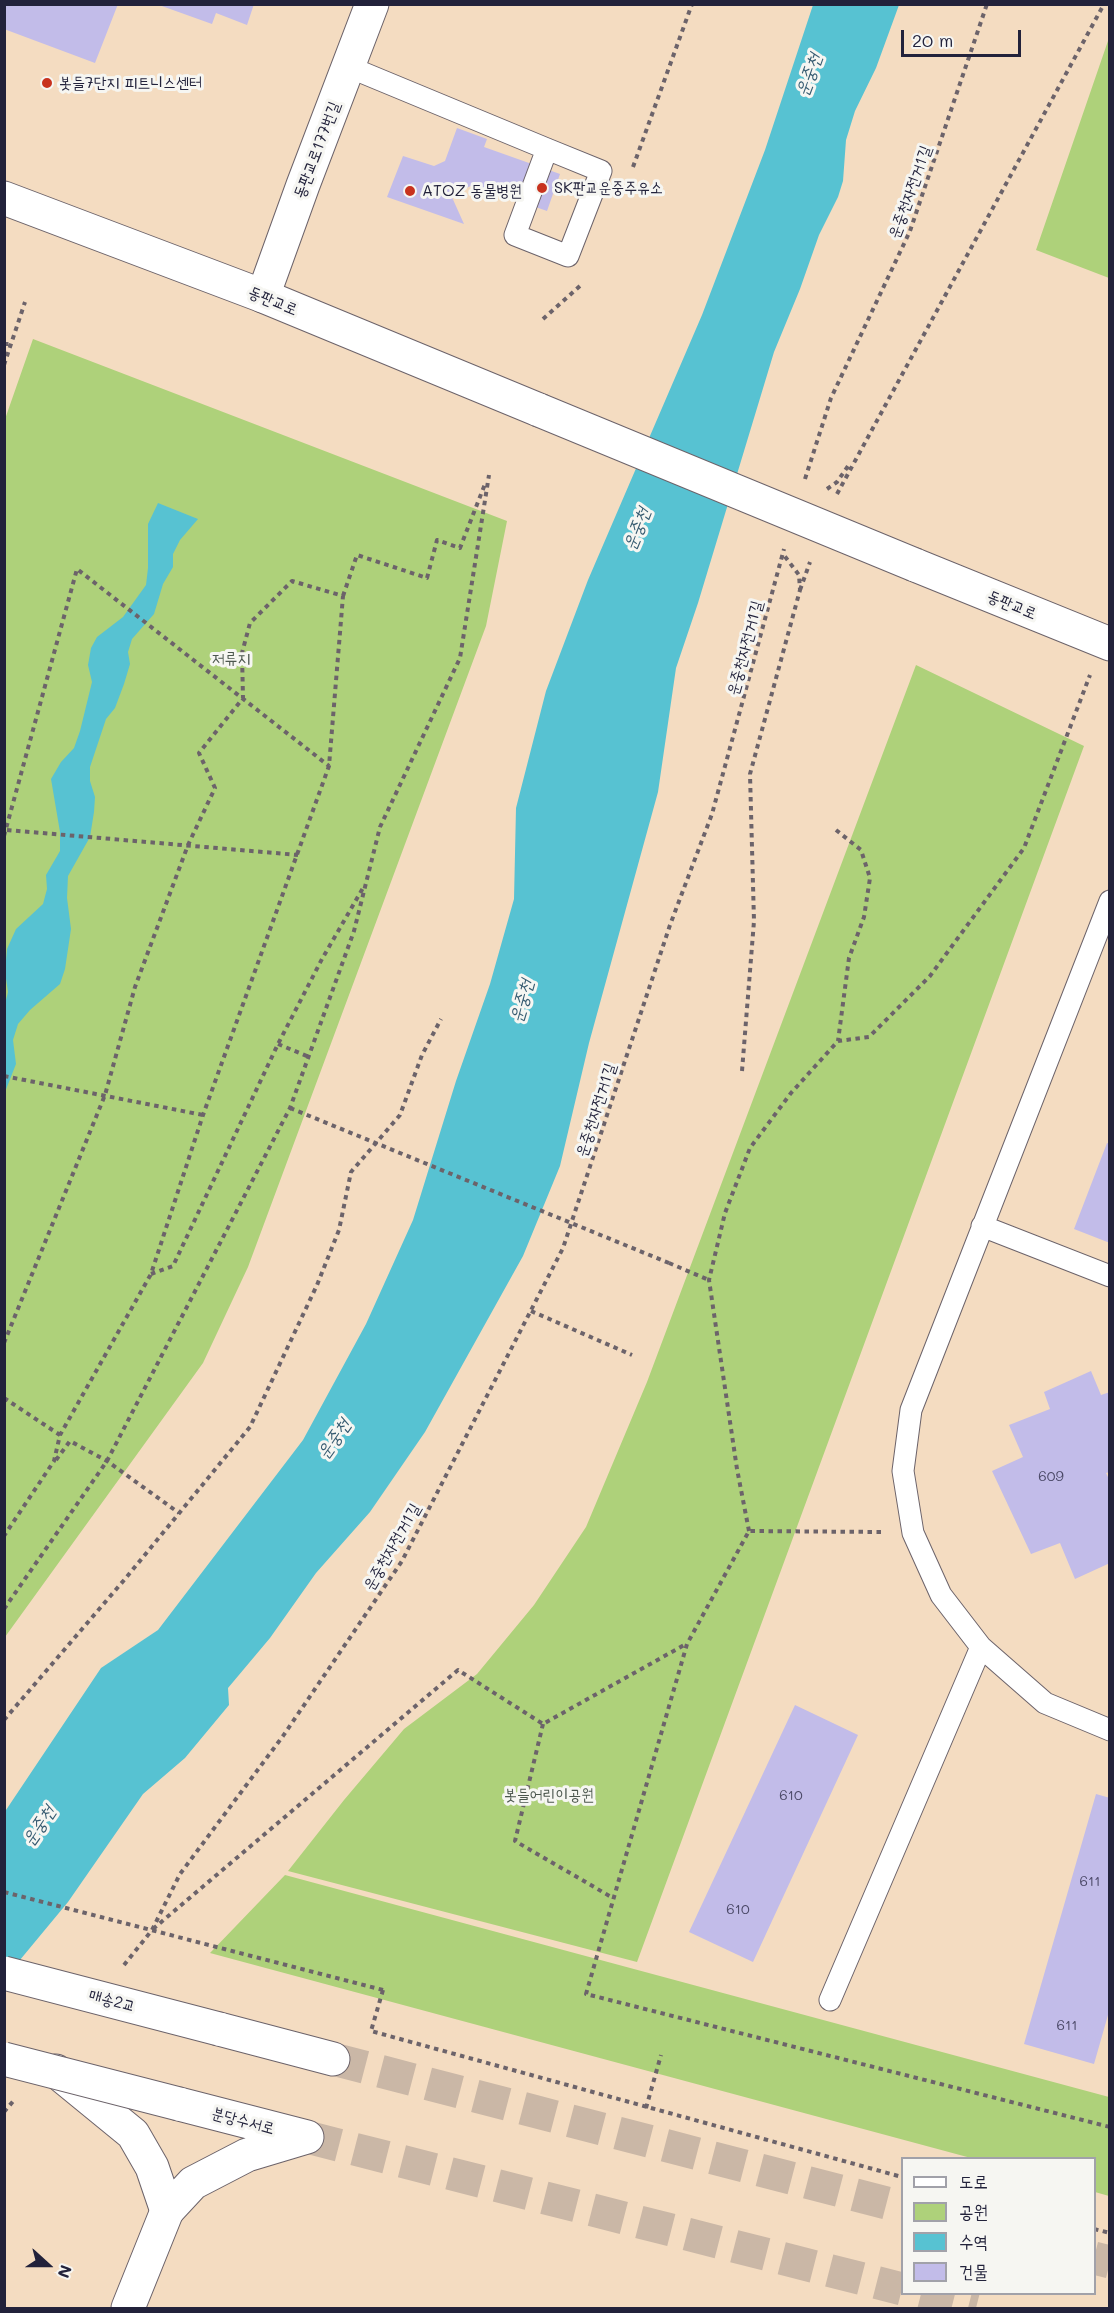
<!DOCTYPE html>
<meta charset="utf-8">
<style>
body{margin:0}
#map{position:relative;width:1114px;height:2313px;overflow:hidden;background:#f4dcc1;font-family:Mali,"Poor Story",sans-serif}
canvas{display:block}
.frame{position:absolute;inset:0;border:6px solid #22223b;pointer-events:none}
.legend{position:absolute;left:901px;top:2157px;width:195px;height:138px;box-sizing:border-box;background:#f6f6f2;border:2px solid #a1a1a9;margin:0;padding:8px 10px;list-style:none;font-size:18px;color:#22223b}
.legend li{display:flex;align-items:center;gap:12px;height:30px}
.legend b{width:30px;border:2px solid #a1a1a9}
.north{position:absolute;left:18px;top:2235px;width:60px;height:60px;-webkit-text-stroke:4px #f6f6f2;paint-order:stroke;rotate:111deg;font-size:16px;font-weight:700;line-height:24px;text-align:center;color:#22223b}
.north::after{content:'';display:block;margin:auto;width:21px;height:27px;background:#22223b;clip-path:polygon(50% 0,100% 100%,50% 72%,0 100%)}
.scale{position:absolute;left:901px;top:30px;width:120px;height:27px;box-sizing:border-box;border:3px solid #22223b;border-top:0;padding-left:8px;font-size:18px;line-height:21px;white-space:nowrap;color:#22223b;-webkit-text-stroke:4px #f6f6f2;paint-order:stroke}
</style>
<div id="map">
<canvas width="1114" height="2313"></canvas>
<div class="frame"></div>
<ul class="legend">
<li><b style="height:8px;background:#fff"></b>도로</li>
<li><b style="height:16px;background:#aed17a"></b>공원</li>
<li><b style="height:16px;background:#57c2d2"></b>수역</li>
<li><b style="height:16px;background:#c2bce9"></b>건물</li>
</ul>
<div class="north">N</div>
<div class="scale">20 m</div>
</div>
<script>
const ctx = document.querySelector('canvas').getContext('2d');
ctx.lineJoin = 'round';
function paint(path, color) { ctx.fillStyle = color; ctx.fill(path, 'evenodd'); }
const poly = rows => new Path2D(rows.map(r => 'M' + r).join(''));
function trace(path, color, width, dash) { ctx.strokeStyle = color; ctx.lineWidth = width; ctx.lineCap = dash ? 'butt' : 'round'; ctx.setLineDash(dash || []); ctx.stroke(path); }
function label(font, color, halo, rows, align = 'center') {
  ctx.font = font + ' Mali,"Poor Story",sans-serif'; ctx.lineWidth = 6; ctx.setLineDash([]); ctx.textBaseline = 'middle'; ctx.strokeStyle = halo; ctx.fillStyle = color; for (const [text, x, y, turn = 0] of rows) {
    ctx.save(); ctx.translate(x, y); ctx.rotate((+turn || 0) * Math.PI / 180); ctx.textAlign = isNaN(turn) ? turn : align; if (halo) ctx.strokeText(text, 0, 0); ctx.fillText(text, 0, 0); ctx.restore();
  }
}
paint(poly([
 [1109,38,1109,278,1036,250],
 [33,339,507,521,486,626,248,1267,203,1363,5,1637,4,422],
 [916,665,1084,746,637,1962,288,1871,344,1800,404,1729,477,1674,534,1605,586,1527,647,1382],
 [285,1875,1109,2097,1109,2196,1095,2192,1094,2158,971,2158,210,1953]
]), '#aed17a');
paint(poly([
 [813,5,899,5,876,68,855,111,846,140,843,181,838,197,819,235,800,289,774,352,698,603,676,668,658,792,589,1043,560,1166,523,1256,425,1432,370,1512,316,1573,270,1638,228,1688,229,1705,185,1758,143,1794,68,1902,5,1978,4,1813,101,1668,158,1630,303,1440,366,1324,413,1220,456,1081,490,984,514,899,516,808,546,691,588,580,702,315,765,150],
 [158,503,198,519,180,540,173,554,173,567,163,584,154,614,132,639,128,652,130,664,124,684,115,708,106,719,90,767,90,781,95,797,94,812,90,837,68,876,67,898,71,929,65,969,60,984,30,1010,18,1024,13,1040,16,1064,5,1092,4,1008,8,992,5,972,7,949,16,929,43,904,47,889,46,875,60,851,60,832,51,779,61,762,74,748,80,731,92,682,88,665,91,648,97,637,123,617,146,585,148,568,148,524]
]), '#57c2d2');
paint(poly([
 [4,4,118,4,95,63,4,29],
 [254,4,247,25,216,13,212,24,159,5],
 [457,128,487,139,484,147,560,174,547,211,473,185,451,195,464,224,387,197,403,156,434,166,445,161],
 [1107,1143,1110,1144,1110,1243,1074,1229],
 [1091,1371,1101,1395,1110,1392,1110,1472,1106,1473,1110,1481,1110,1563,1075,1579,1060,1543,1031,1554,992,1471,1023,1457,1009,1425,1050,1409,1044,1392],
 [795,1705,858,1735,753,1962,689,1932],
 [1096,1794,1110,1798,1110,2008,1094,2064,1024,2044]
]), '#c2bce9');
trace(poly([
 [333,2059,902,2207],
 [307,2137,902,2289],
 [1094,2258,1110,2262],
 [921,2294,976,2308]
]), '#cab7a6', 33, [33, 16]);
const lane = poly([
 [349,67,547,149,601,171,568,256,515,235,547,149],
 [1110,901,911,1410,903,1471,913,1533,941,1595,981,1647,1045,1703,1110,1730],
 [982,1226,1110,1276],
 [830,2000,981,1647]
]);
const street = poly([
 [263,296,303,185,372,4]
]);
const secondary = poly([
 [4,198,263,296,539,410],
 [915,565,1110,644],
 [128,2308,167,2211]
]);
const highway = poly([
 [219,2029,333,2059],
 [56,2071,133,2134,152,2167,167,2211,193,2183,247,2155,307,2137],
 [179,2104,307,2137]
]);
trace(lane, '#6c636a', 23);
trace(street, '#6c636a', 35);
trace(secondary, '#6c636a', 35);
trace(highway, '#6c636a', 35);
trace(poly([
 [633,167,692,4],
 [543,319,581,285],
 [4,344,12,344],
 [4,365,25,302],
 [805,479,831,398,910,231,987,4],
 [827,489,837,482,848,466],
 [837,494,1104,4],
 [800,590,810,562],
 [343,596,357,555,427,578,437,540,460,548,485,484],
 [7,830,298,855],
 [836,830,861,850,870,878,864,917,849,958,838,1041],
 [4,836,77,569,329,766],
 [278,1044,309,1057],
 [742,1071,754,921,750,774,800,590,799,575,783,554],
 [4,1076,203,1115],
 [669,1263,709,1280],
 [151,1274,173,1266,278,1044,322,959,363,888],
 [531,1311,632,1355],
 [4,1343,105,1095,135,987,188,845,215,788,199,753,243,698,242,653,250,623,292,581,343,596,329,766,203,1115,151,1274,60,1435,54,1461,4,1536],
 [4,1398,60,1435],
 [56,1460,70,1441,107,1461,179,1513],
 [749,1531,737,1469,709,1280,725,1213,750,1148,791,1093,838,1041,869,1037,930,976,1024,848,1090,675],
 [881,1532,749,1531,687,1644,586,1994,1110,2127],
 [4,1609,107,1461,290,1108,354,931,380,827,460,658,489,475],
 [4,1720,125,1579,250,1427,317,1285,339,1230,351,1172,400,1115,422,1055,441,1019],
 [543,1724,515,1841,613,1898],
 [153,1929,458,1670,543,1724,686,1644],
 [124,1965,152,1930,180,1874,283,1736,402,1561,563,1248,670,925,712,814,784,549],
 [383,1990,371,2031,902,2177],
 [646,2108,661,2055],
 [4,2112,15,2099],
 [1094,2229,1110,2233]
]), '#6c636a', 4, [4.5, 4.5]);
trace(lane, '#fff', 21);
trace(street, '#fff', 33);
trace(secondary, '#fff', 33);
trace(highway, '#fff', 33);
const secondaryBridge = poly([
 [539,410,915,565]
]);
const highwayBridge = poly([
 [4,1973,219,2029],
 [4,2059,179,2104]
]);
trace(secondaryBridge, '#6c636a', 35, []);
trace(highwayBridge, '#6c636a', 35, []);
trace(poly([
 [290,1108,669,1263],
 [4,1892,383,1990]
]), '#6c636a', 4, [4.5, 4.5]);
trace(secondaryBridge, '#fff', 33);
trace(highwayBridge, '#fff', 33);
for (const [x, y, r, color] of [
 [47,83,6,"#c8321e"],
 [542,188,6,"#c8321e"],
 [410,191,6,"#c8321e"]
]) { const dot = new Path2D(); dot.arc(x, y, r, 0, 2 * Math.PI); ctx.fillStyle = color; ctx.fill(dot); trace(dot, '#f6f6f2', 2); }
label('14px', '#4a4866', null, [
 ["609",1051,1477],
 ["610",791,1796],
 ["611",1090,1882],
 ["610",738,1910],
 ["611",1067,2026]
]);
label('16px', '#22223b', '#f6f6f2', [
 ["봇들7단지 피트니스센터",59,83],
 ["SK판교운중주유소",554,188],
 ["ATOZ 동물병원",422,191]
], 'left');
label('16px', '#22223b', '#f6f6f2', [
 ["동판교로177번길",317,150,-69],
 ["운중천자전거1길",910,192,-70],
 ["동판교로",273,301,22],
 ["동판교로",1012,605,22],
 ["운중천자전거1길",745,648,-75],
 ["운중천자전거1길",596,1110,-72],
 ["운중천자전거1길",392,1547,-60],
 ["매송2교",112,2001,15],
 ["분당수서로",243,2121,15]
]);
label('16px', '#4c574e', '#f6f6f2', [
 ["저류지",231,659],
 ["봇들어린이공원",549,1795]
]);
label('italic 18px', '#355a70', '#f6f6f2', [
 ["운중천",809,75,-70],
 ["운중천",637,529,-68],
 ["운중천",522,1001,-74],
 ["운중천",334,1439,-55],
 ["운중천",39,1826,-56]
]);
</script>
